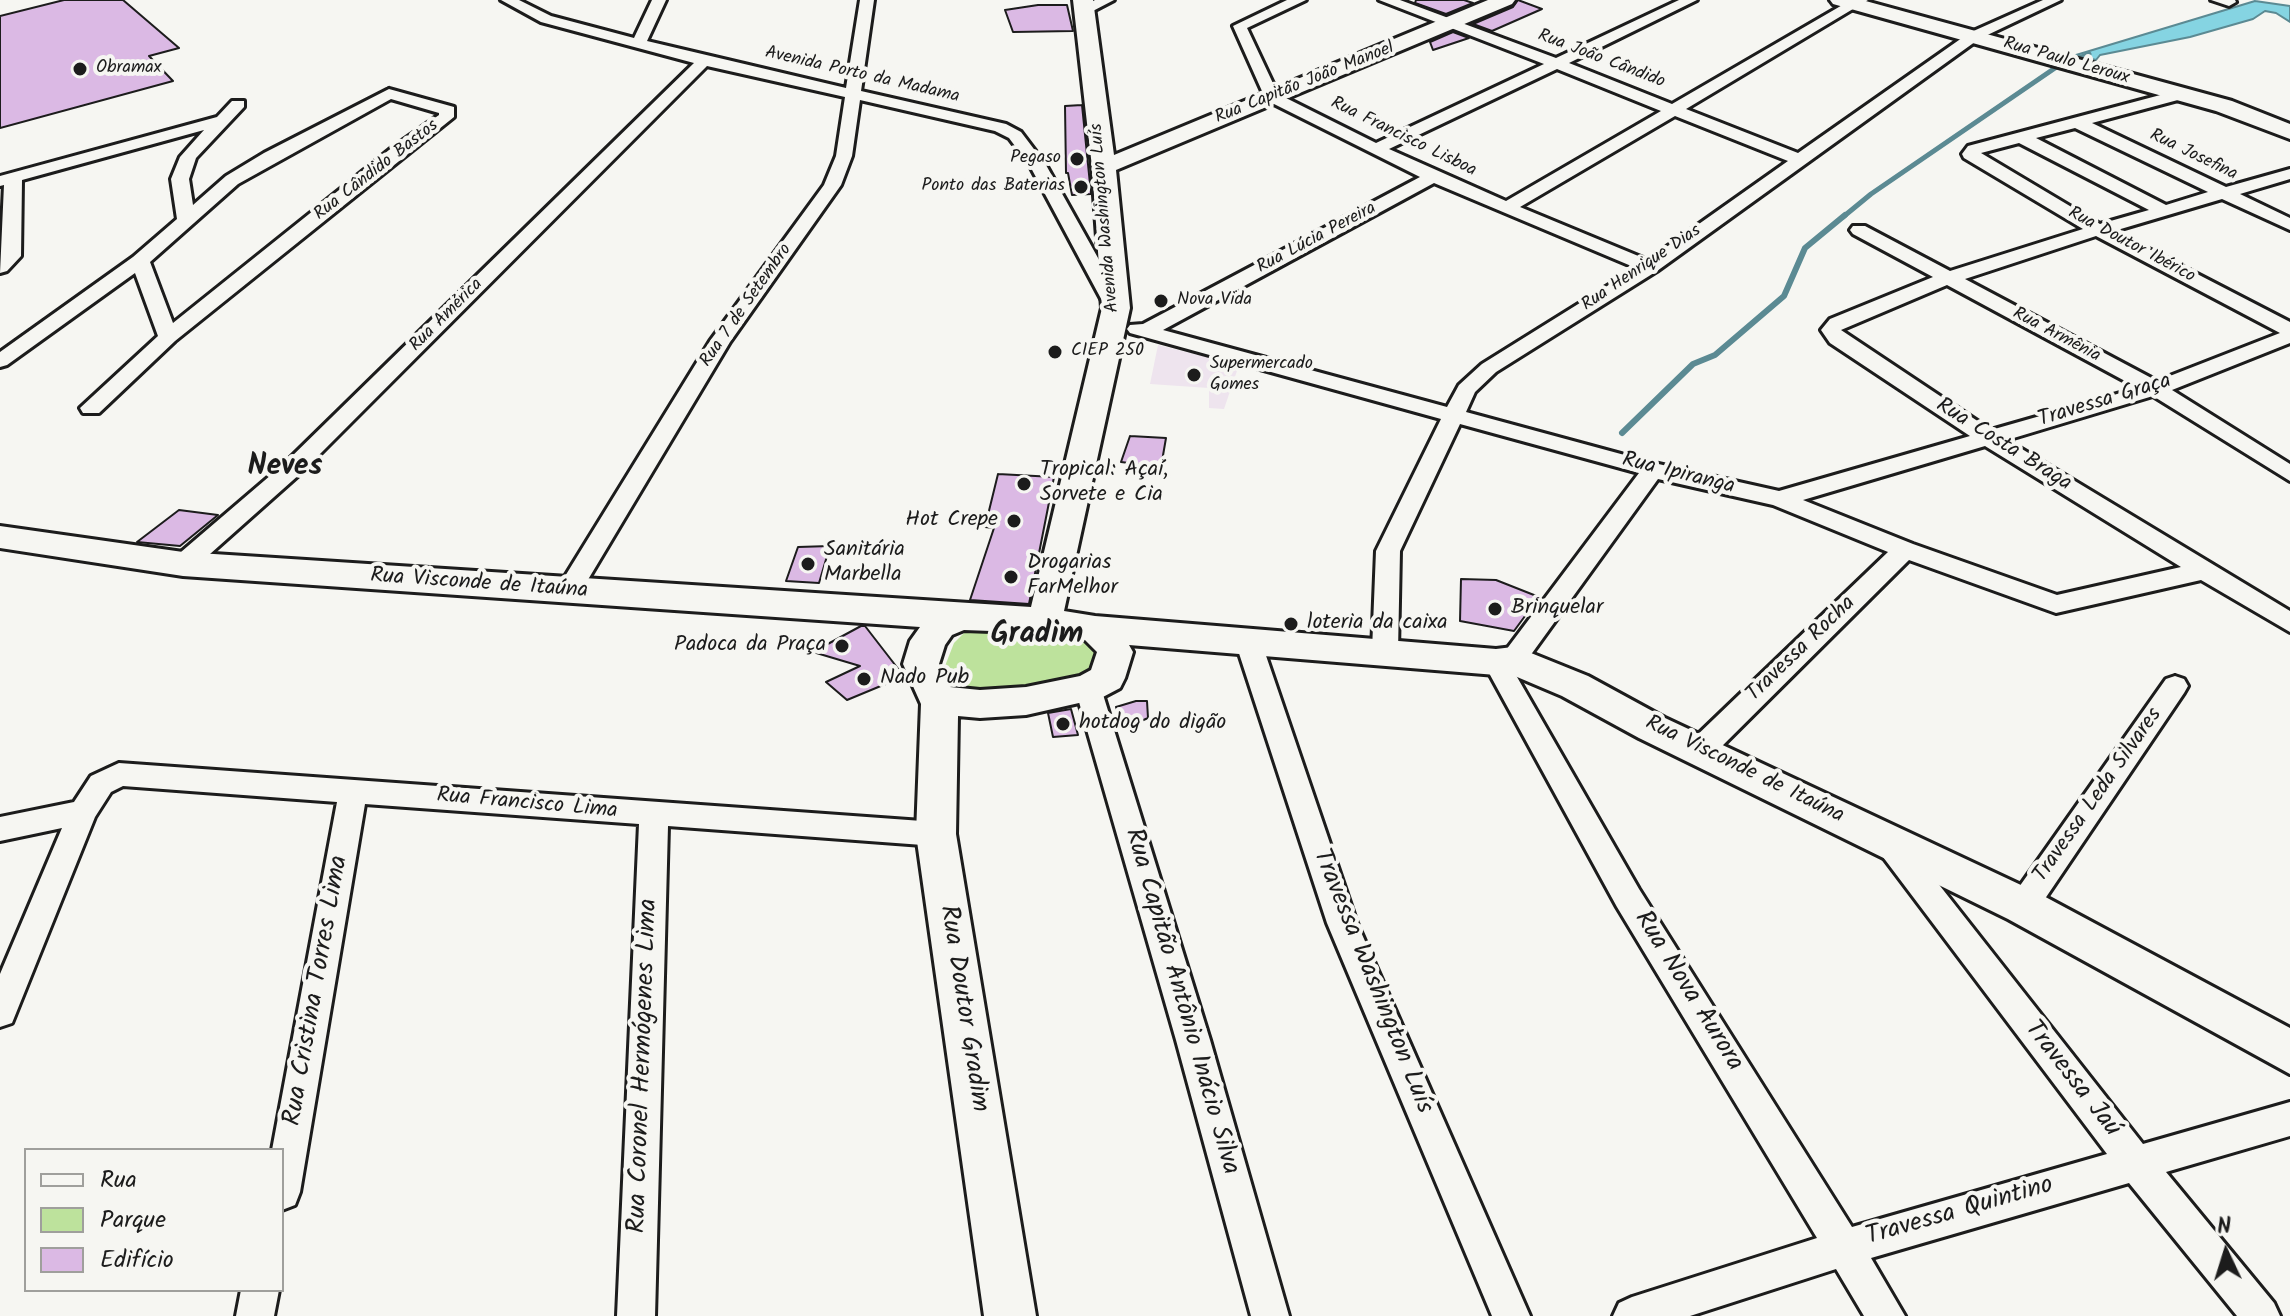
<!DOCTYPE html>
<meta charset="utf-8">
<style>
body{margin:0}
#map{position:relative;width:2290px;height:1316px;overflow:hidden;background:#f6f6f2;font-family:Kalam,sans-serif}
canvas{display:block}
.legend{position:absolute;left:24px;top:1148px;width:260px;height:144px;box-sizing:border-box;background:#f6f6f2;border:2px solid #9f9f9c;margin:0;padding:10px 14px;list-style:none;font-size:24px;color:#1c1c1c}
.legend li{display:flex;align-items:center;gap:16px;height:40px}
.legend b{width:40px;border:2px solid #9f9f9c}
.north{position:absolute;left:2186px;top:1212px;width:80px;height:80px;-webkit-text-stroke:6px #f6f6f2;paint-order:stroke;rotate:356deg;font-size:22px;font-weight:700;line-height:32px;text-align:center;color:#1c1c1c}
.north::after{content:'';display:block;margin:auto;width:28px;height:36px;background:#1c1c1c;clip-path:polygon(50% 0,100% 100%,50% 72%,0 100%)}
</style>
<div id="map">
<canvas width="2290" height="1316"></canvas>
<ul class="legend">
<li><b style="height:10px;background:#f6f6f2"></b>Rua</li>
<li><b style="height:22px;background:#bde29c"></b>Parque</li>
<li><b style="height:22px;background:#dbb9e4"></b>Edifício</li>
</ul>
<div class="north">N</div>
</div>
<script>
const ctx = document.querySelector('canvas').getContext('2d');
ctx.lineJoin = 'round';
function paint(path, color) { ctx.fillStyle = color; ctx.fill(path, 'evenodd'); }
const poly = rows => new Path2D(rows.map(r => 'M' + r).join(''));
function trace(path, color, width, dash) { ctx.strokeStyle = color; ctx.lineWidth = width; ctx.lineCap = dash ? 'butt' : 'round'; ctx.setLineDash(dash || []); ctx.stroke(path); }
function label(font, color, halo, rows, align = 'center') {
  ctx.font = font + ' Kalam,sans-serif'; ctx.lineWidth = 8; ctx.setLineDash([]); ctx.textBaseline = 'middle'; ctx.strokeStyle = halo; ctx.fillStyle = color; for (const [text, x, y, turn = 0] of rows) {
    ctx.save(); ctx.translate(x, y); ctx.rotate((+turn || 0) * Math.PI / 180); ctx.textAlign = isNaN(turn) ? turn : align; if (halo) ctx.strokeText(text, 0, 0); ctx.fillText(text, 0, 0); ctx.restore();
  }
}
paint(poly([
 [1158,345,1239,365,1224,409,1209,408,1209,388,1150,384]
]), '#eee4ee');
paint(poly([
 [968,629,1099,636,1111,657,1071,692,955,692,945,666,954,643]
]), '#bde29c');
const water = poly([
 [2255,1,2290,6,2290,22,2276,13,2265,11,2253,19,2190,37,2100,55,2096,60,2076,55,2255,1]
]);
paint(water, '#85d4e2');
trace(water, '#5b8a93', 2);
trace(poly([
 [1843,217,1871,194,2055,68,2089,54]
]), '#5b8a93', 5);
trace(poly([
 [1622,433,1693,364,1715,355,1784,296,1805,248,1845,215]
]), '#5b8a93', 6);
const building = poly([
 [64,0,123,0,179,48,149,56,173,81,0,128,0,16,64,0],
 [1416,0,1464,0,1473,3,1446,14,1415,3,1416,0],
 [1518,0,1542,9,1492,31,1473,24,1513,7,1518,0],
 [1038,5,1067,5,1073,31,1013,32,1005,10,1038,5],
 [1453,32,1469,38,1433,50,1430,42,1453,32],
 [1082,105,1091,194,1072,195,1068,173,1066,173,1065,106,1082,105],
 [1130,436,1166,438,1161,467,1121,462,1130,436],
 [998,474,1054,477,1029,604,970,600,994,528,985,527,998,474],
 [179,510,218,515,180,546,137,542,179,510],
 [830,546,819,583,786,581,798,547,830,546],
 [1461,579,1496,580,1539,597,1514,631,1460,621,1461,579],
 [861,626,865,626,906,679,900,678,847,700,826,682,860,666,813,652,861,626],
 [1136,701,1147,701,1148,718,1123,729,1116,707,1136,701],
 [1071,709,1078,735,1053,737,1048,713,1071,709]
]);
paint(building, '#dbb9e4');
trace(building, '#1c1c1c', 2);
const street = poly([
 [501,0,519,0,551,16,634,38,652,0,666,0,647,41,846,88,860,0,874,0,861,91,1006,124,1021,132,1046,165,1126,308,1116,314,1106,308,1030,166,1009,138,995,131,860,100,852,156,841,185,730,342,577,598,568,601,559,598,556,592,559,586,710,341,824,185,836,156,845,97,707,66,301,473,192,570,183,572,174,570,171,564,174,558,285,463,694,63,541,22,501,0],
 [1095,0,1114,0,1089,13,1077,10,1095,0],
 [1287,0,1306,0,1247,28,1278,94,1376,143,1544,64,1379,0,1400,0,1556,58,1679,0,1697,0,1569,63,1672,104,1851,0,1868,0,1686,109,1798,153,1969,33,2043,0,2061,0,1979,39,1657,271,1496,372,1475,392,1466,412,1654,463,1779,491,1970,436,1830,343,1821,330,1830,319,1933,277,1853,234,1850,230,1853,226,1865,226,1950,271,2083,229,1964,158,1962,154,1968,146,2183,89,2189,91,2189,97,2092,123,2226,187,2290,169,2290,179,2240,194,2290,218,2290,230,2222,199,2114,231,2290,322,2290,343,2172,390,2290,464,2290,481,2153,396,2007,440,2290,611,2290,632,2201,580,2056,613,1909,560,1710,758,1700,761,1690,758,1686,750,1690,742,1888,552,1773,505,1658,479,1522,667,1513,670,1639,889,1852,1227,2107,1154,1880,853,1875,844,1880,835,1890,832,1900,835,2143,1144,2290,1102,2290,1136,2166,1172,2274,1303,2280,1316,2237,1316,2129,1183,1871,1258,1905,1316,1864,1316,1836,1269,1690,1316,1613,1316,1619,1303,1632,1297,1817,1238,1617,907,1483,662,1487,655,1496,652,1503,654,1639,473,1460,424,1400,551,1398,651,1394,658,1385,661,1376,658,1372,651,1376,551,1441,419,1130,333,1127,329,1130,325,1143,324,1420,177,1266,100,1233,26,1287,0],
 [1557,69,1661,111,1506,201,1389,149,1557,69],
 [1675,116,1788,161,1648,260,1520,207,1675,116],
 [2075,128,2208,192,2166,205,2036,138,2075,128],
 [2019,143,2149,210,2100,224,1981,153,2019,143],
 [1434,183,1636,268,1482,364,1459,385,1447,407,1163,330,1434,183],
 [2096,236,2280,333,2157,381,1965,279,2096,236],
 [1947,285,2138,388,1991,430,1841,330,1947,285],
 [1985,446,2181,567,2057,595,1913,544,1803,500,1985,446],
 [2211,0,2235,0,2236,2,2229,6,2211,0],
 [389,89,454,107,454,117,175,341,99,413,83,413,80,408,158,336,135,273,7,365,0,367,0,352,133,257,177,219,171,179,180,157,204,130,22,180,21,256,7,271,0,273,4,185,0,186,0,176,217,117,232,101,244,101,244,107,196,158,189,179,193,205,226,176,264,153,389,89],
 [391,99,439,113,439,115,389,150,173,323,150,262,238,184,391,99],
 [1248,632,1257,634,1261,641,1357,923,1530,1316,1492,1316,1327,923,1235,641,1239,634,1248,632],
 [2175,676,2184,679,2188,686,2184,693,2034,915,2023,919,2012,915,2008,906,2012,897,2166,679,2175,676],
 [1088,678,1097,681,1101,688,1210,1040,1289,1316,1251,1316,1176,1040,1075,688,1079,681,1088,678],
 [119,763,936,822,946,825,951,834,946,843,936,846,668,826,655,1316,617,1316,639,824,365,804,300,1192,295,1205,282,1210,282,1150,272,1150,337,802,123,786,111,792,95,817,12,1023,0,1027,0,974,62,828,0,841,0,817,74,802,91,776,119,763],
 [241,1290,279,1290,274,1316,236,1316,241,1290]
]);
const secondary = poly([
 [1073,0,1093,0,1114,155,1488,0,1515,0,1512,4,1116,170,1130,308,1064,611,1095,616,1496,649,1513,647,1526,651,1588,676,1665,718,2038,893,2290,1028,2290,1074,2008,919,1639,738,1562,696,1510,674,1496,675,1129,645,1133,652,1125,678,1120,688,1101,698,1026,715,980,718,958,716,956,834,1036,1316,984,1316,916,834,921,704,903,664,910,641,920,627,183,576,0,548,0,526,183,552,1031,607,1102,308,1092,167,1073,0],
 [964,630,1045,633,1085,640,1097,652,1091,670,1080,676,1026,687,980,690,950,687,939,664,945,645,952,635,964,630],
 [1830,0,1862,0,2232,101,2290,124,2290,139,2216,111,1833,4,1830,0]
]);
trace(street, '#1c1c1c', 6);
trace(secondary, '#1c1c1c', 6);
paint(street, '#f6f6f2');
paint(secondary, '#f6f6f2');
for (const [x, y, r, color] of [
 [80,69,8,"#1c1c1c"],
 [1077,159,8,"#1c1c1c"],
 [1081,187,8,"#1c1c1c"],
 [1161,301,8,"#1c1c1c"],
 [1055,352,8,"#1c1c1c"],
 [1194,375,8,"#1c1c1c"],
 [1024,484,8,"#1c1c1c"],
 [1014,521,8,"#1c1c1c"],
 [808,564,8,"#1c1c1c"],
 [1011,577,8,"#1c1c1c"],
 [1495,609,8,"#1c1c1c"],
 [1291,624,8,"#1c1c1c"],
 [842,646,8,"#1c1c1c"],
 [864,679,8,"#1c1c1c"],
 [1063,724,8,"#1c1c1c"]
]) { const dot = new Path2D(); dot.arc(x, y, r, 0, 2 * Math.PI); ctx.fillStyle = color; ctx.fill(dot); trace(dot, '#f6f6f2', 3); }
label('18px', '#1c1c1c', '#f6f6f2', [
 ["Rua João Cândido",1601,60,21],
 ["Rua Paulo Leroux",2066,62,16],
 ["Avenida Porto da Madama",862,76,13],
 ["Rua Capitão João Manoel",1305,84,-22],
 ["Rua Francisco Lisboa",1403,138,26],
 ["Rua Josefina",2193,156,26],
 ["Rua Cândido Bastos",377,171,-38],
 ["Avenida Washington Luís",1106,218,-95],
 ["Rua Lúcia Pereira",1317,239,-28],
 ["Rua Doutor Ibérico",2131,246,28],
 ["Rua Henrique Dias",1642,269,-34],
 ["Rua 7 de Setembro",747,306,-55],
 ["Rua América",447,316,-45],
 ["Rua Armênia",2056,336,28]
]);
label('18px', '#1c1c1c', '#f6f6f2', [
 ["Obramax",96,69],
 ["Pegaso",1061,159,"right"],
 ["Ponto das Baterias",1065,187,"right"],
 ["Nova Vida",1177,301],
 ["CIEP 250",1071,352],
 ["Supermercado",1210,365],
 ["Gomes",1210,386]
], 'left');
label('22px', '#1c1c1c', '#f6f6f2', [
 ["Travessa Graça",2105,402,-17],
 ["Rua Costa Braga",2003,446,32],
 ["Rua Ipiranga",1678,475,14],
 ["Rua Visconde de Itaúna",479,585,4],
 ["Travessa Rocha",1802,650,-44],
 ["Rua Visconde de Itaúna",1744,771,26],
 ["Travessa Leda Silvares",2099,796,-55],
 ["Rua Francisco Lima",527,805,5]
]);
label('22px', '#1c1c1c', '#f6f6f2', [
 ["Tropical: Açaí,",1040,471],
 ["Sorvete e Cia",1040,496],
 ["Hot Crepe",998,521,"right"],
 ["Sanitária",824,551],
 ["Marbella",824,576],
 ["Drogarias",1027,564],
 ["FarMelhor",1027,589],
 ["Brinquelar",1511,609],
 ["loteria da caixa",1307,624],
 ["Padoca da Praça",826,646,"right"],
 ["Nado Pub",880,679],
 ["hotdog do digão",1079,724]
], 'left');
label('26px', '#1c1c1c', '#f6f6f2', [
 ["Travessa Washington Luís",1371,982,68],
 ["Rua Cristina Torres Lima",318,991,-80],
 ["Rua Nova Aurora",1687,992,58],
 ["Rua Capitão Antônio Inácio Silva",1180,1002,74],
 ["Rua Doutor Gradim",962,1009,81],
 ["Rua Coronel Hermógenes Lima",645,1066,-88],
 ["Travessa Jaú",2071,1080,52],
 ["Travessa Quintino",1960,1213,-16]
]);
label('bold 30px', '#1c1c1c', '#f6f6f2', [
 ["Neves",285,469],
 ["Gradim",1037,637]
]);
</script>
